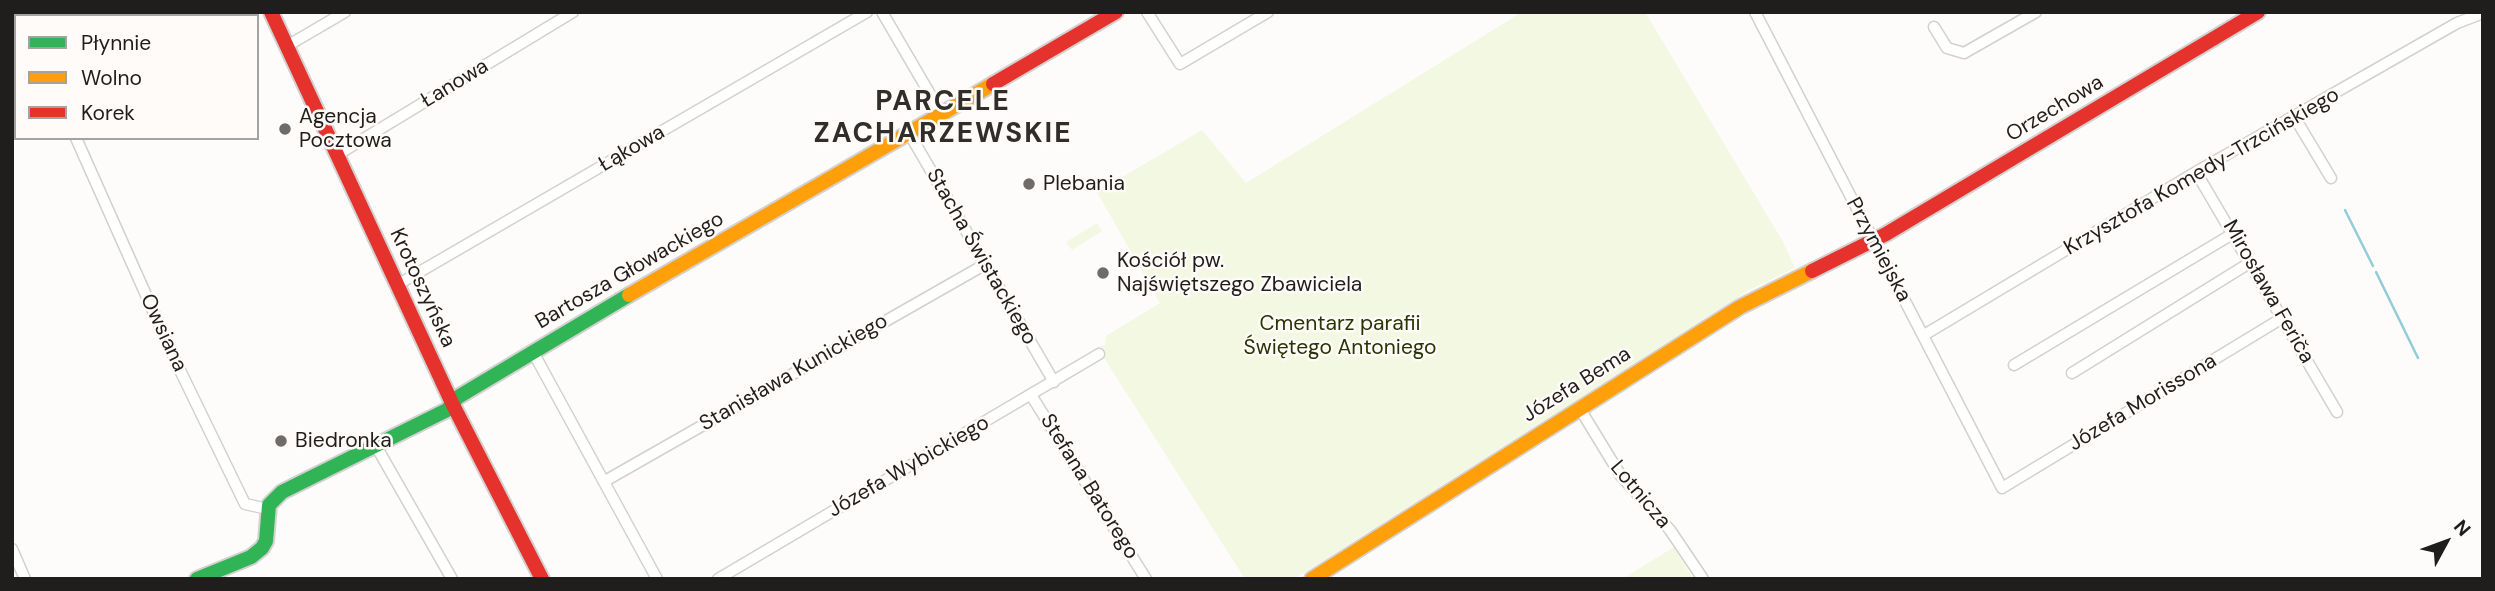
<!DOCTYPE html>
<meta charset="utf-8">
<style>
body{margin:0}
#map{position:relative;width:2495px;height:591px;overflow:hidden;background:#fefcfa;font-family:"DM Sans",sans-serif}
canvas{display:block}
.frame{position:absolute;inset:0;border:14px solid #1f1e1d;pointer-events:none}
.legend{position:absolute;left:14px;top:14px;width:245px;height:126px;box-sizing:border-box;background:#fffbf9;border:2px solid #a5a3a1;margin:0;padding:9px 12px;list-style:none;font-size:21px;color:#1f1e1d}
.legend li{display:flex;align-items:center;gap:14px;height:35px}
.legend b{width:35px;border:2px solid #a5a3a1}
.north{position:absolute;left:2411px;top:507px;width:70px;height:70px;-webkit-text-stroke:5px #fffbf9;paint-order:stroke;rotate:49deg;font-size:19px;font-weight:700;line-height:28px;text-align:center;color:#1f1e1d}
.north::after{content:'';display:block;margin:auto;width:24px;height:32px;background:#1f1e1d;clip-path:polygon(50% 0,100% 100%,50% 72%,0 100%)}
</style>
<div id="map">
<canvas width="2495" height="591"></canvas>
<div class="frame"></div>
<ul class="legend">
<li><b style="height:9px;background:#30b455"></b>Płynnie</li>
<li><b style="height:9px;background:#ff9f0a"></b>Wolno</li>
<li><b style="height:9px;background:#e5322d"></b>Korek</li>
</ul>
<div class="north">N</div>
</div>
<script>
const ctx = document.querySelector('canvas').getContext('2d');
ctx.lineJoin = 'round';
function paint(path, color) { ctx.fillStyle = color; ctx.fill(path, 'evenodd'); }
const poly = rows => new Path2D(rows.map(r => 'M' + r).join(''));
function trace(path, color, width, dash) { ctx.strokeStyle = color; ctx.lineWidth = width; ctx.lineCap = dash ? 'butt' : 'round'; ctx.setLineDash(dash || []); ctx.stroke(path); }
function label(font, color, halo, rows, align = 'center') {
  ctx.font = font + ' "DM Sans",sans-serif'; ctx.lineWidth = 5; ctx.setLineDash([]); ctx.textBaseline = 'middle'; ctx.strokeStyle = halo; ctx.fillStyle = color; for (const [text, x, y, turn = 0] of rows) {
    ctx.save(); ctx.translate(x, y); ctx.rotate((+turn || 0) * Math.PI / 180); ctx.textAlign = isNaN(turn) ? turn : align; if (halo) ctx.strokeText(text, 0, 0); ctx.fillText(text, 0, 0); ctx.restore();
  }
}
paint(poly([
 [1522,12,1645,12,1782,240,1795,268,1751,289,1294,579,1245,579,1097,347,1105,345,1106,336,1160,303,1097,192,1202,130,1246,183],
 [1097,223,1102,231,1072,250,1066,242],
 [1674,547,1693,579,1622,579]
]), '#f2f8e1');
trace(poly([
 [2345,210,2373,266],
 [2376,272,2418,358]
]), '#92ccd8', 2.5);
const street = poly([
 [19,12,21,16],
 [882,12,941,113],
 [1147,12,1180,64,1268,12],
 [1755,12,2002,488,2284,317],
 [212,16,219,12],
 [1934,27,1947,48,1964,53,2036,12],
 [287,46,345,12],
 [12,118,16,116],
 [2295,118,2331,178],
 [909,133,1054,382],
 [76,138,175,360,245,504,268,509],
 [337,155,573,12],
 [2196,172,2337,412],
 [397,285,867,12],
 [1924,335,2196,172,2457,23,2483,13],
 [533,352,657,579],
 [2014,365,2234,233],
 [2072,373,2251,262],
 [1031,395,1146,579],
 [1580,409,1621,476,1670,530,1703,579],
 [376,446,452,579],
 [605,481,984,265],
 [12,549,25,579],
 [718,579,1099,354]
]);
const fast = poly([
 [197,579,251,557,262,548,266,541,269,505,282,492,447,410,458,397,629,295]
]);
const slow = poly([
 [629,295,993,84],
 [1312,579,1740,307,1812,271]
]);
const jam = poly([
 [271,12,452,403,542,579],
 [993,84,1116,12],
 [1812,271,1886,234,2258,12]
]);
trace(street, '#d3d1d0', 13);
trace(fast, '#d3d1d0', 18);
trace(slow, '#d3d1d0', 18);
trace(jam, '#d3d1d0', 18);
trace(street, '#fffffe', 10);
trace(fast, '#30b455', 14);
trace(slow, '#ff9f0a', 14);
trace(jam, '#e5322d', 14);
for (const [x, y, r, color] of [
 [285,129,7,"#6d6c6a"],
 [1029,184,7,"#6d6c6a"],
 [1103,273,7,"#6d6c6a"],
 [281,441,7,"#6d6c6a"]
]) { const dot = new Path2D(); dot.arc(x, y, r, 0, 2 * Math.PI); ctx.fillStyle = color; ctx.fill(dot); trace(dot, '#fffbf9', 2.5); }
label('21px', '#1f1e1d', '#fffbf9', [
 ["Łanowa",455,84,-31],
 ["Orzechowa",2055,109,-31],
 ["Łąkowa",632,149,-30],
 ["Krzysztofa Komedy-Trzcińskiego",2202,172,-30],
 ["Przymiejska",1878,250,62],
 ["Stacha Świstackiego",981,257,60],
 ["Bartosza Głowackiego",630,271,-30],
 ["Krotoszyńska",422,288,65],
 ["Mirosława Feriča",2268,292,60],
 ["Owsiana",163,333,65],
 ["Stanisława Kunickiego",794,373,-30],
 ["Józefa Bema",1577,385,-32],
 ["Józefa Morissona",2143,403,-31],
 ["Józefa Wybickiego",909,467,-30],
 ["Stefana Batorego",1089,487,58],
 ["Lotnicza",1640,495,50]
]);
label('21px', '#1f1e1d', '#fffbf9', [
 ["Agencja",299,117],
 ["Pocztowa",299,141],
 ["Plebania",1043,184],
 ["Kościół pw.",1117,261],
 ["Najświętszego Zbawiciela",1117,285],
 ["Biedronka",295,441]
], 'left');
label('21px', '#293404', '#fffbf9', [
 ["Cmentarz parafii",1340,324],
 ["Świętego Antoniego",1340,348]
]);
ctx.letterSpacing = '2px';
label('bold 28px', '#302d2b', '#fffbf9', [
 ["PARCELE",943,103],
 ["ZACHARZEWSKIE",943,135]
]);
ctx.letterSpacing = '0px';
</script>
